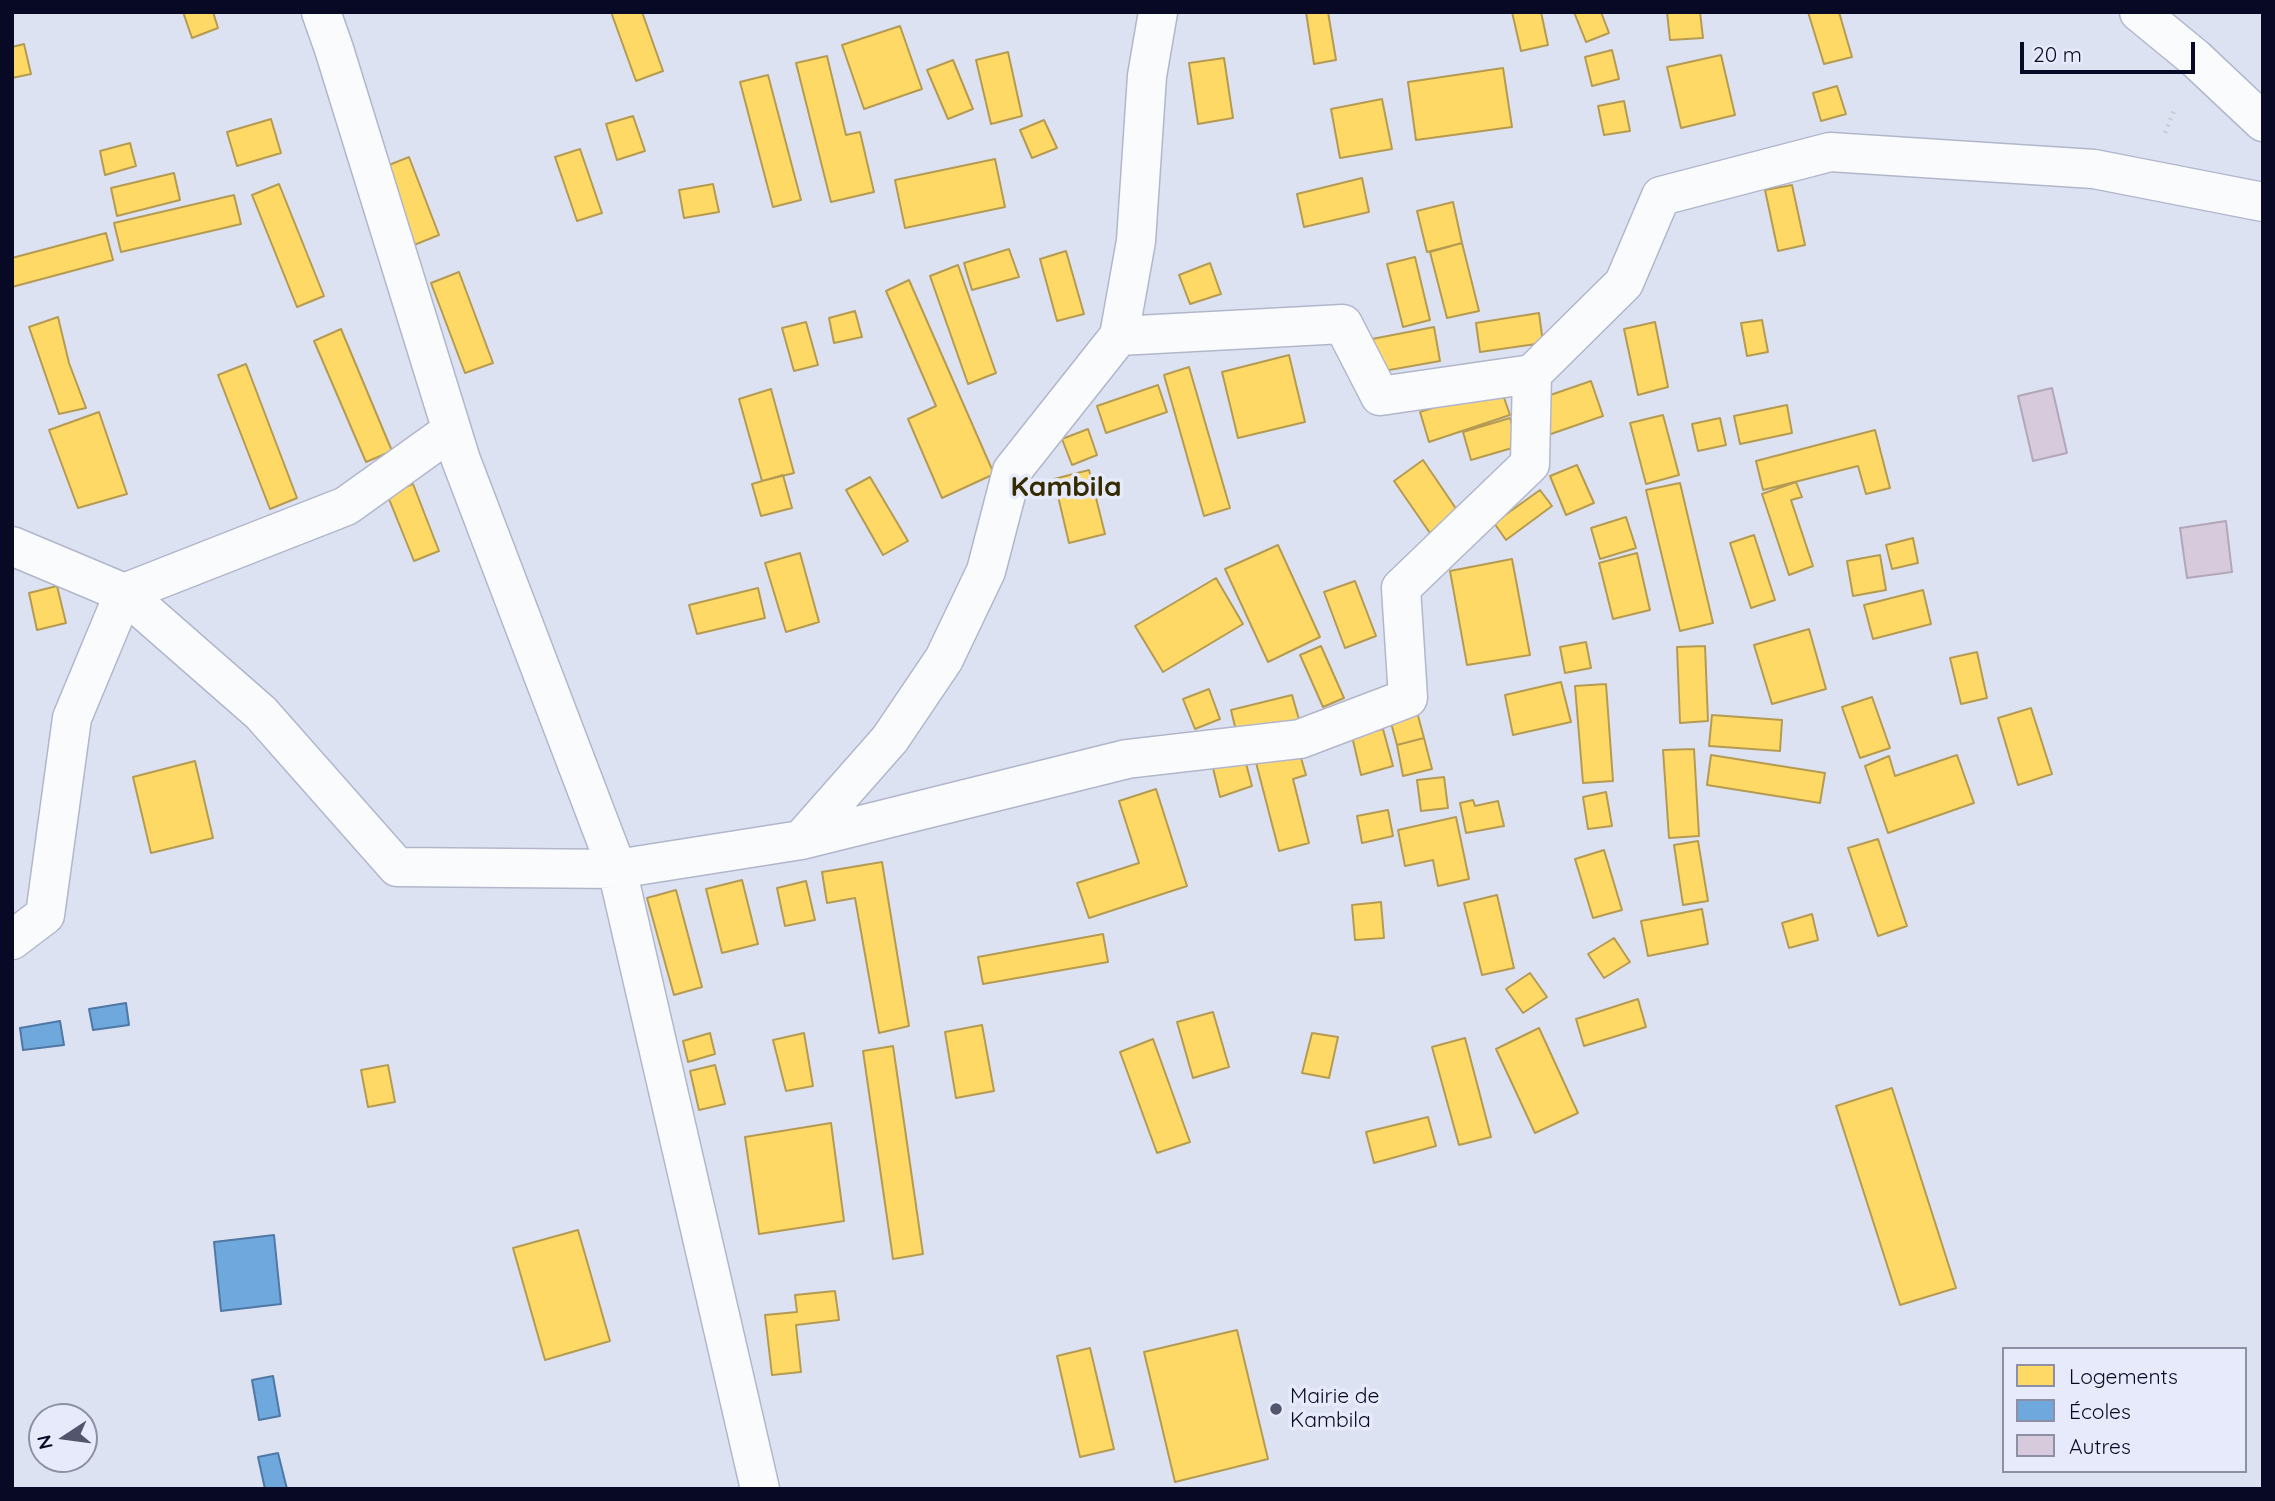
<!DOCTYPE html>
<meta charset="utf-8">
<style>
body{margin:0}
#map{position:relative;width:2275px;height:1501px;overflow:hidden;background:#dde2f3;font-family:Quicksand,sans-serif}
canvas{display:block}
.frame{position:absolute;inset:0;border:14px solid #080924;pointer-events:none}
.legend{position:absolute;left:2002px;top:1347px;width:245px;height:126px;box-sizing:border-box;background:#e6eafa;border:2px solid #8d90a4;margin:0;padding:9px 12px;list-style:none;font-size:21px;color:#080924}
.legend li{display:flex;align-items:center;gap:14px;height:35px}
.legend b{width:35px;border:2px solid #8d90a4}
.north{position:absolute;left:28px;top:1403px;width:70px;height:70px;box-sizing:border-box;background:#e6eafa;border:2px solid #8d90a4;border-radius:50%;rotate:257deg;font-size:19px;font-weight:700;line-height:28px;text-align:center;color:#080924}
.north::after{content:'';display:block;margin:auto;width:24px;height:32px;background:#53556c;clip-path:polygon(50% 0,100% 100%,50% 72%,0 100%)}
.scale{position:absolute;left:2020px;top:42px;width:175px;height:32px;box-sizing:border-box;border:4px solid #080924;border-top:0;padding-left:9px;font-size:21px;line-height:24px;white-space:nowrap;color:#080924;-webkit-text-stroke:5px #e6eafa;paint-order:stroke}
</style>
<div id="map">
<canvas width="2275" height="1501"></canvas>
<div class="frame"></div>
<ul class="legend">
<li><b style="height:19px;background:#ffd966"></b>Logements</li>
<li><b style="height:19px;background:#6fa8dc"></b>Écoles</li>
<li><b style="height:19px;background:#d6cadc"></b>Autres</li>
</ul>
<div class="north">N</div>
<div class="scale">20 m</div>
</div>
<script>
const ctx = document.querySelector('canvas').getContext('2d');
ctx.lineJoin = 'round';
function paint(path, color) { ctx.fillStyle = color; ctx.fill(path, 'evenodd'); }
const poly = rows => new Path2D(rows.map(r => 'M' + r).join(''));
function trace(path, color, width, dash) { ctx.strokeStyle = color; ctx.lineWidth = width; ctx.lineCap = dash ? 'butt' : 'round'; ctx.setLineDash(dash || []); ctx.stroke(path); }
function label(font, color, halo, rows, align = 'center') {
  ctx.font = font + ' Quicksand,sans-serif'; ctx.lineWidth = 7; ctx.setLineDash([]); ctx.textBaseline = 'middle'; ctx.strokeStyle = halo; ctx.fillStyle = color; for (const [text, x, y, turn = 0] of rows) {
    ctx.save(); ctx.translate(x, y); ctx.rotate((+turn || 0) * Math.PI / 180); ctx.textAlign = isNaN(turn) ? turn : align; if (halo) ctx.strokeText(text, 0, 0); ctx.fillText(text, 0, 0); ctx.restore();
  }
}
const homes = poly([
 [183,12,213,12,218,28,192,38,183,12],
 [611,12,642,12,663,71,636,81,611,12],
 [1306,12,1328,12,1336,60,1314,64,1306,12],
 [1512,12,1541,12,1548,45,1521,51,1512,12],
 [1574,12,1601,12,1609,33,1586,42,1574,12],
 [1667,12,1700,12,1703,38,1670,40,1667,12],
 [1808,12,1839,12,1852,57,1824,64,1808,12],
 [900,26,922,89,864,109,842,45,900,26],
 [24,44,31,74,12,78,12,47,24,44],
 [1612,50,1619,79,1592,86,1585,57,1612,50],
 [1008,52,1022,116,991,124,976,60,1008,52],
 [1721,55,1735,115,1681,128,1667,67,1721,55],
 [827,56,846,135,860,132,874,192,831,202,796,63,827,56],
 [1224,58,1233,118,1198,124,1189,63,1224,58],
 [953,60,973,109,948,119,927,70,953,60],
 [1503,68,1512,127,1416,140,1408,82,1503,68],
 [768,75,801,200,773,207,740,82,768,75],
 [1837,86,1846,114,1821,121,1813,93,1837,86],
 [1382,99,1392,149,1340,158,1331,109,1382,99],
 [1624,101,1630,131,1604,135,1598,106,1624,101],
 [633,116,645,151,617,160,606,124,633,116],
 [271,119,281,153,237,166,227,132,271,119],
 [1044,120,1057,148,1032,158,1020,130,1044,120],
 [130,143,136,166,105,175,100,151,130,143],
 [580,149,602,213,577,221,555,157,580,149],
 [409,157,439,235,409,247,379,169,409,157],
 [995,159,1005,207,905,228,895,180,995,159],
 [174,173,180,200,117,216,111,188,174,173],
 [1362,178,1369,212,1304,227,1297,194,1362,178],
 [279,184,324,296,297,307,252,195,279,184],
 [713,184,719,212,684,218,679,190,713,184],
 [1792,185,1805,245,1778,251,1765,190,1792,185],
 [234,195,241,224,121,252,114,223,234,195],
 [1453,202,1462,243,1427,252,1417,211,1453,202],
 [106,233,113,260,12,287,12,258,106,233],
 [1462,243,1479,311,1447,318,1430,252,1462,243],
 [1009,249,1019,277,972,290,964,263,1009,249],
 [1066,251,1084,314,1057,321,1040,259,1066,251],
 [1415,257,1430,320,1403,327,1387,264,1415,257],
 [1210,263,1221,294,1190,304,1179,275,1210,263],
 [958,265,996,373,968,384,930,276,958,265],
 [459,272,493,363,465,373,431,283,459,272],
 [909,280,994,474,942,498,908,419,936,406,886,291,909,280],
 [855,311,862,337,834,343,829,318,855,311],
 [1539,313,1543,343,1480,352,1476,323,1539,313],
 [58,317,69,363,86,408,59,414,29,327,58,317],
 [1762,320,1768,352,1747,356,1741,323,1762,320],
 [806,322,818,365,794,371,782,328,806,322],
 [1655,322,1668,387,1638,395,1624,329,1655,322],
 [1434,327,1440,361,1378,372,1372,339,1434,327],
 [341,329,392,451,366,462,314,341,341,329],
 [1289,355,1305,422,1238,438,1222,372,1289,355],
 [246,364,297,498,270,509,218,375,246,364],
 [1189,367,1230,508,1204,516,1164,375,1189,367],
 [1591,381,1603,416,1548,435,1536,400,1591,381],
 [1158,385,1167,412,1106,433,1097,406,1158,385],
 [1500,386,1510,415,1429,442,1420,412,1500,386],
 [771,389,794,473,762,481,739,399,771,389],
 [1787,405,1792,433,1740,444,1734,416,1787,405],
 [99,412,127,494,78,508,49,430,99,412],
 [1663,415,1679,475,1646,484,1630,423,1663,415],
 [1510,418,1519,446,1471,460,1463,432,1510,418],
 [1720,418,1726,445,1698,451,1692,424,1720,418],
 [1088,429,1097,455,1072,465,1062,439,1088,429],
 [1875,430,1890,488,1866,494,1858,466,1763,490,1756,461,1875,430],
 [1423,460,1461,516,1432,536,1394,481,1423,460],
 [1577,465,1594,503,1566,515,1550,476,1577,465],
 [1089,470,1105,534,1069,543,1054,479,1089,470],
 [783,475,792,508,761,516,752,484,783,475],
 [870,477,908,541,883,555,846,490,870,477],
 [1796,482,1802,497,1791,500,1813,566,1789,575,1762,494,1796,482],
 [1680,483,1713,623,1680,631,1646,490,1680,483],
 [413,484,439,551,414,561,387,494,413,484],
 [1540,490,1552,506,1506,540,1494,523,1540,490],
 [1626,517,1636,548,1600,559,1591,528,1626,517],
 [1754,535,1775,600,1751,608,1730,543,1754,535],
 [1913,538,1918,563,1892,569,1886,545,1913,538],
 [1278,545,1320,637,1268,662,1225,569,1278,545],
 [800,553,819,622,786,632,765,563,800,553],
 [1637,553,1650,610,1613,619,1599,563,1637,553],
 [1880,555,1886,590,1853,596,1847,561,1880,555],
 [1512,559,1530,655,1467,665,1450,571,1512,559],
 [1216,578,1243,624,1163,672,1135,626,1216,578],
 [1355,581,1376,636,1345,648,1324,592,1355,581],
 [57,586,66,623,37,630,29,593,57,586],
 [758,588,765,618,697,634,689,605,758,588],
 [1923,590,1931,624,1873,639,1864,605,1923,590],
 [1809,629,1826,689,1772,704,1754,645,1809,629],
 [1586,642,1591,668,1565,673,1560,647,1586,642],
 [1321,646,1344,698,1323,707,1300,655,1321,646],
 [1705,646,1708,721,1680,723,1677,647,1705,646],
 [1977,652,1987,698,1961,704,1950,658,1977,652],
 [1561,682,1571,722,1513,735,1505,695,1561,682],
 [1606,684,1613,781,1583,783,1575,686,1606,684],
 [1209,689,1220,719,1195,729,1183,699,1209,689],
 [1292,695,1300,723,1238,739,1231,710,1292,695],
 [1872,697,1890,748,1860,758,1842,707,1872,697],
 [2031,708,2052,774,2018,785,1998,718,2031,708],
 [1417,712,1424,738,1397,745,1390,719,1417,712],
 [1712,715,1782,720,1780,751,1709,746,1712,715],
 [1383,729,1393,766,1361,775,1352,736,1383,729],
 [1424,738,1432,769,1403,776,1397,745,1424,738],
 [1297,744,1306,775,1293,779,1309,843,1279,851,1254,755,1297,744],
 [1694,749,1699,836,1669,838,1663,750,1694,749],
 [1711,755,1825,773,1820,803,1707,785,1711,755],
 [1957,755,1974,803,1888,833,1865,766,1889,756,1895,776,1957,755],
 [1244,756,1252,786,1220,797,1212,764,1244,756],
 [195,761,213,838,151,853,133,777,195,761],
 [1444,777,1448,808,1421,811,1417,780,1444,777],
 [1156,789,1187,886,1089,918,1077,883,1139,863,1119,801,1156,789],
 [1606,792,1612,826,1588,829,1583,797,1606,792],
 [1473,800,1475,806,1498,801,1504,826,1466,833,1460,803,1473,800],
 [1388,810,1393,836,1362,843,1357,816,1388,810],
 [1456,817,1469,879,1438,886,1433,860,1405,866,1398,830,1456,817],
 [1878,839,1907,926,1878,936,1848,848,1878,839],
 [1698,841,1708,901,1683,905,1674,845,1698,841],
 [1604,850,1622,910,1593,918,1575,859,1604,850],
 [882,862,909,1026,879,1033,855,898,827,903,822,872,882,862],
 [742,880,758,944,722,953,706,889,742,880],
 [806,881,815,920,785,926,777,888,806,881],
 [676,890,702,987,674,995,647,898,676,890],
 [1497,895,1514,968,1482,975,1464,903,1497,895],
 [1381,902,1384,938,1355,940,1352,905,1381,902],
 [1702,909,1708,944,1648,956,1641,921,1702,909],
 [1812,914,1818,940,1789,948,1782,923,1812,914],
 [1103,934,1108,962,983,984,978,957,1103,934],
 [1614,938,1630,962,1604,978,1588,954,1614,938],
 [1530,973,1547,997,1523,1013,1506,989,1530,973],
 [1638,999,1646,1027,1584,1046,1576,1019,1638,999],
 [1213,1012,1229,1067,1193,1078,1177,1022,1213,1012],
 [982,1025,994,1091,956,1098,945,1032,982,1025],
 [1539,1028,1578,1113,1535,1133,1496,1049,1539,1028],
 [710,1033,715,1054,688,1062,683,1041,710,1033],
 [804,1033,813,1086,786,1091,773,1040,804,1033],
 [1312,1033,1338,1037,1329,1078,1302,1073,1312,1033],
 [1465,1038,1491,1137,1459,1145,1432,1047,1465,1038],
 [1153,1039,1190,1142,1157,1153,1120,1052,1153,1039],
 [893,1046,923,1254,893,1259,863,1051,893,1046],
 [388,1065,395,1102,368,1107,361,1070,388,1065],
 [715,1065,725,1104,699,1110,690,1071,715,1065],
 [1892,1088,1956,1288,1900,1305,1836,1106,1892,1088],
 [1428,1117,1436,1146,1374,1163,1366,1132,1428,1117],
 [831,1123,844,1221,759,1234,745,1137,831,1123],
 [578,1230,610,1341,545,1360,513,1248,578,1230],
 [835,1291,839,1320,796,1325,801,1372,772,1375,765,1315,797,1312,795,1295,835,1291],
 [1237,1330,1268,1459,1175,1482,1144,1352,1237,1330],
 [1090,1348,1114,1449,1080,1457,1057,1356,1090,1348]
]);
paint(homes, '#ffd966');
trace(homes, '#b59b52', 2);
const schools = poly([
 [126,1003,129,1025,93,1030,89,1009,126,1003],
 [60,1021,64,1045,23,1050,20,1028,60,1021],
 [274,1235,281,1304,221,1311,214,1242,274,1235],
 [273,1376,280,1416,259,1420,252,1380,273,1376],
 [278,1453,287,1489,265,1489,258,1457,278,1453]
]);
paint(schools, '#6fa8dc');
trace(schools, '#5078a5', 2);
const building = poly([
 [2052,388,2067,453,2033,461,2018,396,2052,388],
 [2226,521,2232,572,2187,578,2180,528,2226,521]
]);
paint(building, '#d6cadc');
trace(building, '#b2a7b9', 2);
const minor = poly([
 [321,12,334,49,461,460,617,869,760,1489],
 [2139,12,2195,58,2263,122],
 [1119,336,1343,324,1380,396,1532,374],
 [12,546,124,593,261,713,397,867,617,869,801,840,1127,759,1300,739,1408,698,1401,588,1530,464,1532,374,1624,283,1661,196,1830,152,2094,169,2263,202],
 [801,840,890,739,944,659,986,571,1012,471,1119,336,1136,241,1147,76,1158,12],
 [12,940,45,915,72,718,124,593,346,506,451,431]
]);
trace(minor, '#b2b6cb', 41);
trace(poly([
 [2165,133,2175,108]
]), '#caccd2', 4.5, [2, 5]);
trace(minor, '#fafbfd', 38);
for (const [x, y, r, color] of [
 [1276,1409,7,"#53556c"]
]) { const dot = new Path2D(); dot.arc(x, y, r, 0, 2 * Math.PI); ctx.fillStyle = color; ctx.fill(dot); trace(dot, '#e6eafa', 2.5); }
label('21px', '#080924', '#e6eafa', [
 ["Mairie de",1290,1397],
 ["Kambila",1290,1421]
], 'left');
label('bold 28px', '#352b00', '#e6eafa', [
 ["Kambila",1066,488]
]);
</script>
